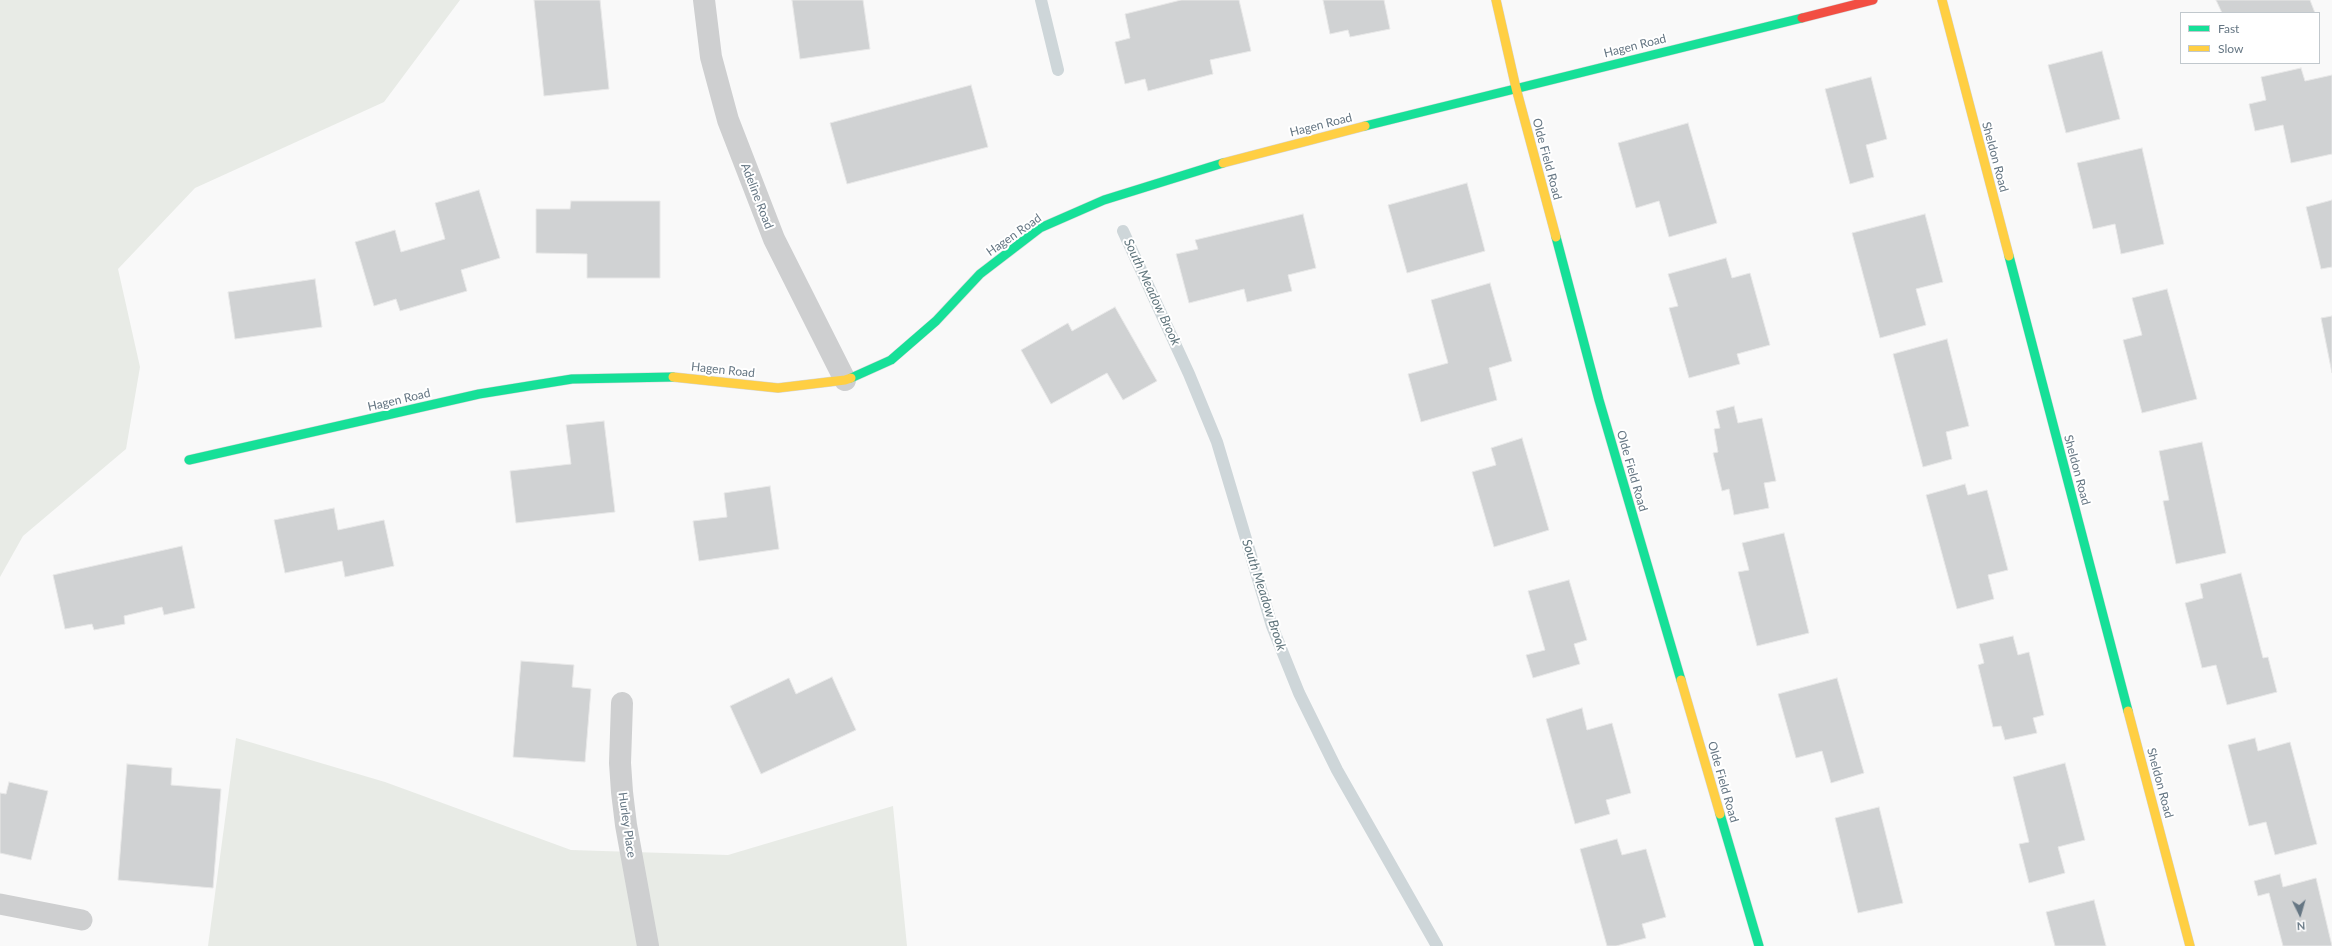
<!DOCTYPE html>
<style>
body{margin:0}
#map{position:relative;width:2332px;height:946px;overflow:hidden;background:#f9f9f9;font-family:Lato,sans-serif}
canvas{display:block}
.legend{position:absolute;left:2180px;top:12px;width:140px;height:52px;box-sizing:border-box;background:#fff;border:1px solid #c1c8cd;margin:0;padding:5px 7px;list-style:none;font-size:12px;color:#657683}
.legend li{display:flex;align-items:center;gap:8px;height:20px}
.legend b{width:20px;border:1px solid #c1c8cd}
.north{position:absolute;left:2280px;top:894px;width:40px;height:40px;-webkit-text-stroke:3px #fff;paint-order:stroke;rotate:175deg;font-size:11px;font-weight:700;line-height:16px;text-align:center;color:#657683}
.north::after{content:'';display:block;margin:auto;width:14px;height:18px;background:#657683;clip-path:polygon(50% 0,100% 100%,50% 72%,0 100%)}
</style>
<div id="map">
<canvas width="2332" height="946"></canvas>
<ul class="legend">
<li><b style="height:5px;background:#16e098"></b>Fast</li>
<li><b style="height:5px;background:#ffcf43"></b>Slow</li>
</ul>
<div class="north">N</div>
</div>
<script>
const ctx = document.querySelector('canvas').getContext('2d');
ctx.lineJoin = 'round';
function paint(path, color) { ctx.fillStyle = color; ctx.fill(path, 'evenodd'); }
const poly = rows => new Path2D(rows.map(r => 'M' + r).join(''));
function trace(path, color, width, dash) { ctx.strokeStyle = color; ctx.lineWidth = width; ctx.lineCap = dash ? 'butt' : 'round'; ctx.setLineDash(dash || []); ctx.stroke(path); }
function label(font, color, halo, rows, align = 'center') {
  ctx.font = font + ' Lato,sans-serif'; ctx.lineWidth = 4; ctx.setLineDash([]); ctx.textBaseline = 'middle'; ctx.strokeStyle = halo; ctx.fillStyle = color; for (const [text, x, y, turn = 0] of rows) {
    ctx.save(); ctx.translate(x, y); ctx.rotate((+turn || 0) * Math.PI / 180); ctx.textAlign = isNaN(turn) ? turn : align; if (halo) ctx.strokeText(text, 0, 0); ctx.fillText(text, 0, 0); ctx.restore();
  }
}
paint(poly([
 [0,0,460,0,384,102,195,188,118,269,140,367,126,449,23,536,0,577],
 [236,738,385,782,571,850,728,855,893,806,907,946,208,946]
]), '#e8ebe6');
trace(poly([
 [1041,0,1058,70],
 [1123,231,1189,374,1217,442,1272,626,1299,693,1337,770,1437,946]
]), '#ced6d9', 12);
const building = poly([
 [534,0,600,0,609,89,544,96,534,0],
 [792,0,863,0,870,49,800,59,792,0],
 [1181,0,1239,0,1251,51,1210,60,1213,74,1148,91,1145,79,1125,84,1115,42,1130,38,1125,14,1181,0],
 [1323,0,1384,0,1390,29,1350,37,1348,30,1330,34,1323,0],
 [2216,0,2310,0,2315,13,2222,13,2216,0],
 [2102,51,2120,119,2066,133,2048,65,2102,51],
 [2301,68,2305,81,2332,75,2332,154,2291,163,2283,125,2255,131,2249,104,2266,100,2261,77,2301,68],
 [1871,77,1887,139,1866,145,1874,177,1850,184,1825,89,1871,77],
 [971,85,988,147,847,184,830,123,971,85],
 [1688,123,1717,223,1669,237,1659,201,1636,208,1618,143,1688,123],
 [2142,148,2164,244,2121,254,2115,224,2093,229,2077,163,2142,148],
 [1467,183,1485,251,1407,273,1388,205,1467,183],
 [479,190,500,258,461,270,467,291,400,311,396,299,374,306,355,242,395,230,401,252,445,239,435,203,479,190],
 [2332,200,2332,267,2321,269,2306,207,2332,200],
 [571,201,660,201,660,278,587,278,587,254,536,253,536,209,570,209,571,201],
 [1303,214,1316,268,1288,275,1292,291,1247,302,1244,289,1189,303,1176,254,1198,249,1195,240,1303,214],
 [1925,214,1943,282,1916,289,1926,325,1880,338,1852,233,1925,214],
 [1726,258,1732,278,1750,273,1770,345,1737,354,1740,364,1689,378,1669,308,1678,306,1668,274,1726,258],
 [315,279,322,327,235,339,228,292,315,279],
 [1490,283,1512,361,1489,368,1497,400,1421,422,1408,374,1448,363,1431,300,1490,283],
 [2167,289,2197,399,2142,413,2123,340,2142,335,2132,298,2167,289],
 [1115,307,1157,381,1123,400,1107,373,1051,404,1021,350,1068,323,1072,331,1115,307],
 [2332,316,2332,373,2321,318,2332,316],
 [1947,339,1969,426,1946,432,1952,459,1923,467,1893,354,1947,339],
 [1734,406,1738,423,1762,418,1776,481,1764,483,1769,508,1734,515,1729,489,1722,491,1713,453,1718,452,1714,429,1720,428,1716,411,1734,406],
 [604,421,615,512,516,523,510,471,571,464,566,425,604,421],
 [1522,438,1549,530,1494,547,1472,472,1496,465,1491,448,1522,438],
 [2202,442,2226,553,2176,564,2163,501,2169,500,2159,451,2202,442],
 [1965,484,1968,495,1987,490,2008,570,1988,575,1994,599,1957,609,1926,495,1965,484],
 [770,486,779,549,699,561,693,521,727,517,724,493,770,486],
 [334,508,338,530,384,520,394,566,345,577,342,561,285,573,274,520,334,508],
 [1784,533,1809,633,1757,646,1738,572,1749,570,1742,543,1784,533],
 [182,546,195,608,164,615,162,607,124,616,125,624,94,630,92,624,65,629,53,575,182,546],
 [2241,573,2263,658,2268,657,2277,692,2227,705,2216,665,2202,668,2185,603,2203,598,2200,584,2241,573],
 [1569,580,1587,640,1574,644,1580,664,1533,678,1526,655,1545,650,1528,591,1569,580],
 [2013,636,2018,655,2029,652,2044,715,2033,718,2037,733,2005,740,2001,726,1993,727,1978,665,1984,663,1979,644,2013,636],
 [521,661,574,665,572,687,591,689,585,762,513,757,521,661],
 [832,677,856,730,761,774,730,706,789,678,796,694,832,677],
 [1837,678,1864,773,1831,783,1822,751,1796,758,1778,694,1837,678],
 [1582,708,1587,730,1612,723,1631,793,1606,800,1610,814,1575,824,1546,719,1582,708],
 [2255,738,2258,751,2290,742,2317,844,2275,855,2266,822,2249,826,2228,745,2255,738],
 [2065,763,2085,840,2058,847,2065,873,2029,883,2019,844,2029,842,2013,777,2065,763],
 [127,764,172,768,171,785,221,789,213,888,118,880,127,764],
 [9,782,48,791,31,860,0,853,0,793,6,794,9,782],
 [1879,807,1903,903,1858,913,1835,818,1879,807],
 [1617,839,1622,855,1646,849,1666,917,1642,924,1646,938,1616,946,1607,946,1580,849,1617,839],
 [2280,874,2283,887,2316,878,2332,946,2283,946,2269,893,2258,896,2254,881,2280,874],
 [2094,900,2106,946,2055,946,2046,912,2094,900]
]);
paint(building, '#d0d2d3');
trace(building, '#e8e8e8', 1);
const fast = poly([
 [1365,126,1802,18],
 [1556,237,1599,400,1681,680],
 [2009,256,2128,711],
 [851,378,891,360,936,321,980,274,1040,228,1104,200,1223,163],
 [189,460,479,394,572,379,673,377],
 [1720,814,1759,946]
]);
const slow = poly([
 [1496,0,1516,88,1556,237],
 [1942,0,2009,256],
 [1223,163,1365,126],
 [673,377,778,388,845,380,851,378],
 [1681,680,1720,814],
 [2128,711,2190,946]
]);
const jam = poly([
 [1802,18,1873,0]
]);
trace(fast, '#d5d6d7', 10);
trace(slow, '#d5d6d7', 10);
trace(jam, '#d5d6d7', 10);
trace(poly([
 [0,904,82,920]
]), '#cecfd0', 21);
trace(poly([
 [704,0,711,57,728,120,774,239,845,380],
 [622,703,620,763,622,792,626,825,648,946]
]), '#cecfd0', 22);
trace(fast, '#16e098', 9);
trace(slow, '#ffcf43', 9);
trace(jam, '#f24e42', 9);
label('12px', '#657683', '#fff', [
 ["Hagen Road",1635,46,-14],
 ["Hagen Road",1321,125,-14],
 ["Sheldon Road",1995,157,75],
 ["Olde Field Road",1547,159,75],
 ["Adeline Road",757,196,69],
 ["Hagen Road",1014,235,-35],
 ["Hagen Road",723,370,6],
 ["Hagen Road",399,400,-13],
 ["Sheldon Road",2077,470,75],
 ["Olde Field Road",1632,471,74],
 ["Olde Field Road",1723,782,74],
 ["Sheldon Road",2160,783,75],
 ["Hurley Place",627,825,82]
]);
label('italic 13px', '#60757c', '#fff', [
 ["South Meadow Brook",1152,292,65],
 ["South Meadow Brook",1264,595,72]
]);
</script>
